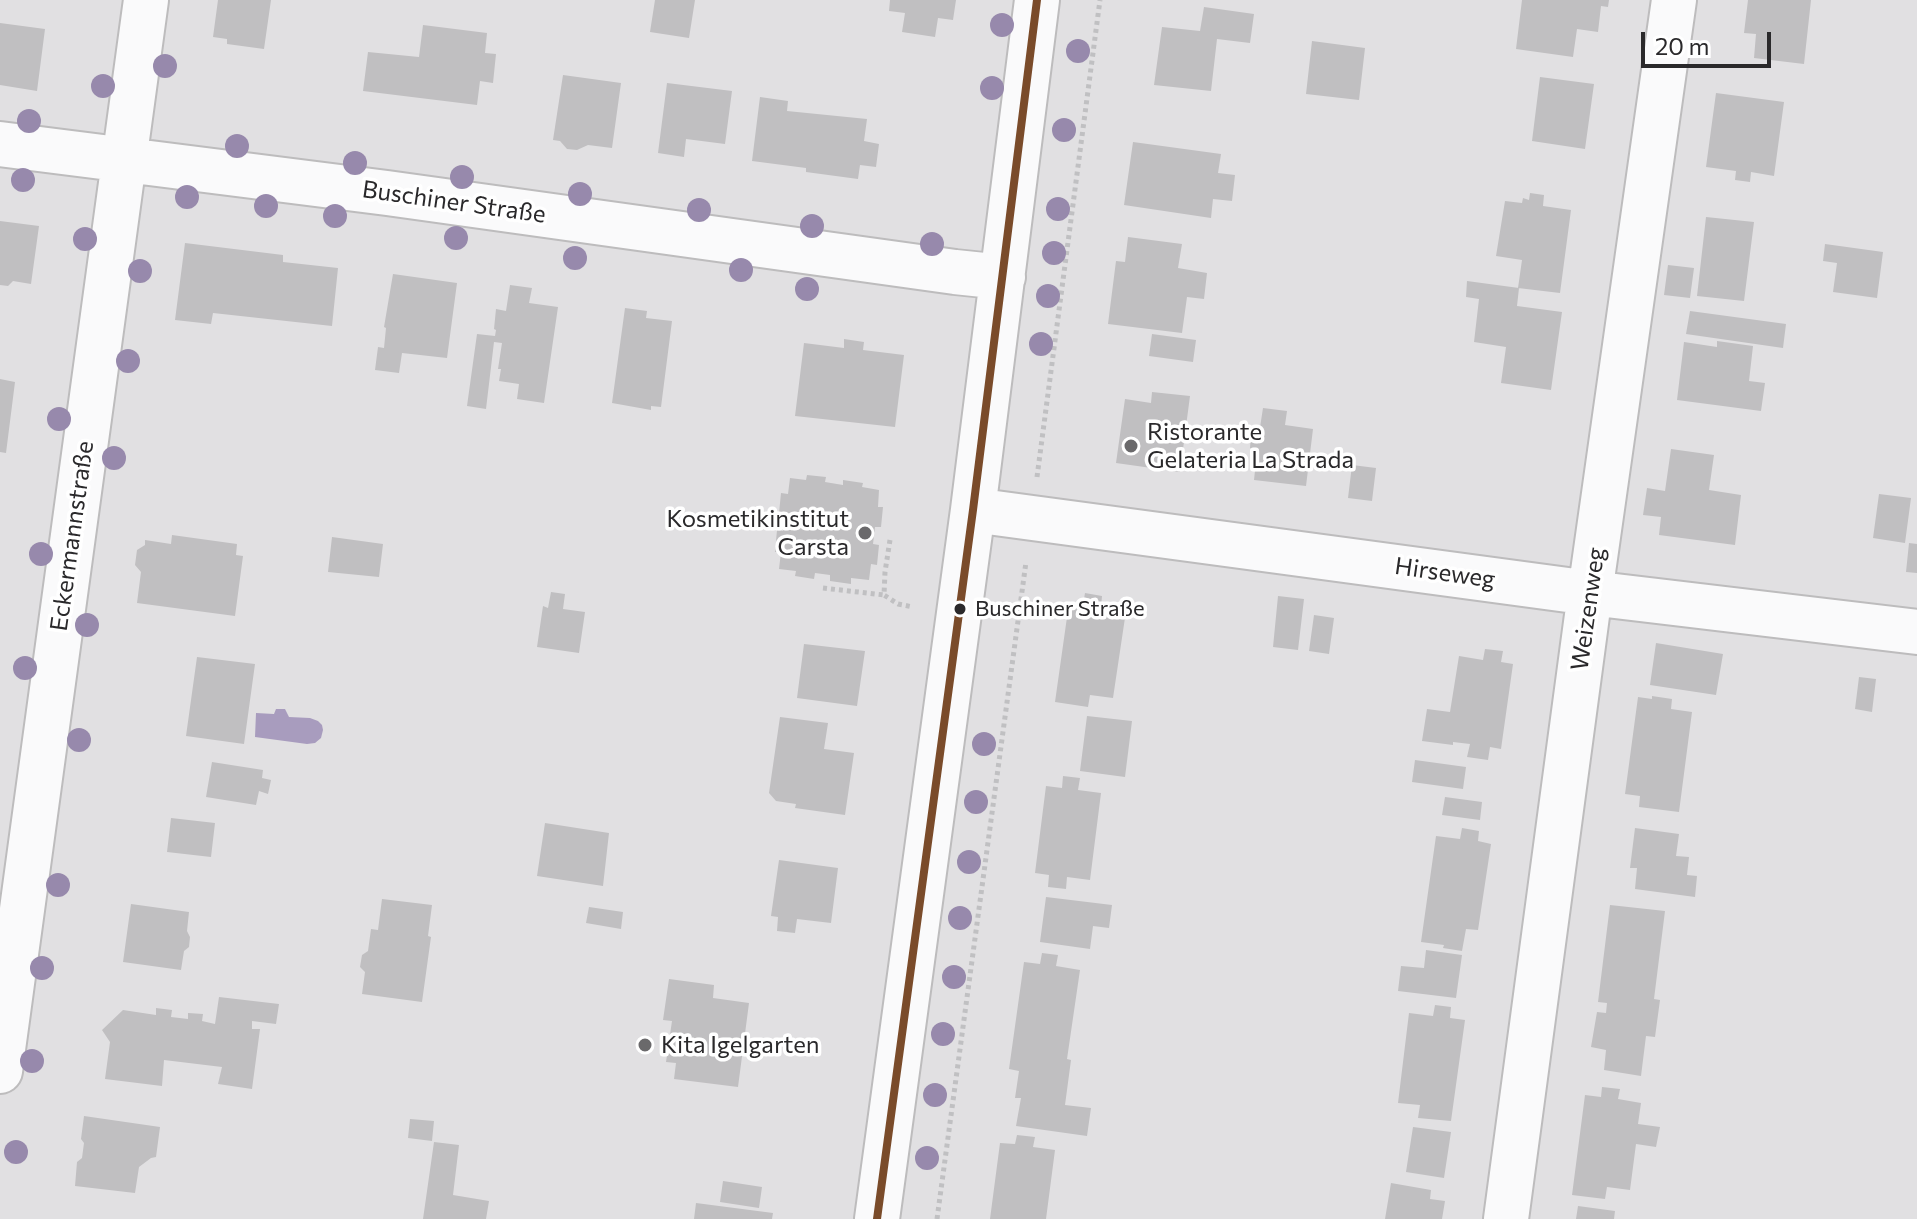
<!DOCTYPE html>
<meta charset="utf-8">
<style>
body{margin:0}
#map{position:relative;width:1917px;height:1219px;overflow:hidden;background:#e1e0e2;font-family:Commissioner,sans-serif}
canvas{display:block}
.scale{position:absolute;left:1641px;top:32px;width:130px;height:36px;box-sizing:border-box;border:4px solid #2a292b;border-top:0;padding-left:10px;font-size:24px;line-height:28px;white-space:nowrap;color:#2a292b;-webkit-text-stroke:6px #fff;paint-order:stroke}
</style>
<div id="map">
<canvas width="1917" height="1219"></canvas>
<div class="scale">20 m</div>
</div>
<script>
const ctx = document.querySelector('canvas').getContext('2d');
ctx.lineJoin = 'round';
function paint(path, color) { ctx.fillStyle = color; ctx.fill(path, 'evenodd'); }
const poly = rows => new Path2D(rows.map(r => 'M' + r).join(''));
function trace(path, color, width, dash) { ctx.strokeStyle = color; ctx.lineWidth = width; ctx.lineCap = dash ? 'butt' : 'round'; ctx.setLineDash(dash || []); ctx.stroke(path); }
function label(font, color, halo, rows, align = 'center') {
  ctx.font = font + ' Commissioner,sans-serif'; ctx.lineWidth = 7; ctx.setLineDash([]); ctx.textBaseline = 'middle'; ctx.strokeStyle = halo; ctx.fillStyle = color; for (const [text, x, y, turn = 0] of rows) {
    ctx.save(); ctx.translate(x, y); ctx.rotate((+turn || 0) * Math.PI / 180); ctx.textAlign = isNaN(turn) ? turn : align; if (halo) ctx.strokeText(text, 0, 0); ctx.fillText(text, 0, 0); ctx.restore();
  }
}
paint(poly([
 [276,709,285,709,289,717,310,718,318,721,322,725,323,730,321,738,315,743,307,744,255,737,256,713,274,714]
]), '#a89cbe');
paint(poly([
 [218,0,271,0,264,49,227,44,227,39,213,37],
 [655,0,695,0,689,38,650,32],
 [890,0,956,0,953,20,938,18,935,37,902,32,905,13,889,11],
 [1522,0,1609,0,1608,7,1601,6,1598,32,1577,29,1573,57,1516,49],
 [1748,0,1811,0,1804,64,1754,58,1756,34,1744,33],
 [1204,7,1254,14,1250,43,1217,39,1211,91,1154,85,1162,27,1200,31],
 [0,23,45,29,37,91,0,85],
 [423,25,487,33,485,53,496,54,493,83,480,81,477,105,363,91,368,52,419,57],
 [1312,41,1365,48,1359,100,1306,94],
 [563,75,621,83,612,148,588,145,577,150,567,149,560,141,553,140],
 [1540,77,1594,84,1585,149,1532,141],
 [667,83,732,91,725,144,686,139,684,157,658,153],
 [1716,93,1784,102,1774,176,1751,172,1750,182,1735,180,1736,171,1706,167],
 [760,97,788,101,787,111,867,119,864,141,879,144,876,167,860,165,858,179,806,172,806,168,752,161],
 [1133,142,1221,154,1218,173,1235,175,1232,201,1213,199,1211,218,1124,205],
 [1530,193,1544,195,1543,206,1571,210,1560,293,1518,288,1522,260,1496,256,1505,201,1522,203,1523,198,1529,200],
 [1706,217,1754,222,1744,301,1697,296],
 [0,221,39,226,31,284,13,281,8,286,0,285],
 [1128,237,1182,244,1178,268,1207,273,1204,299,1187,297,1182,333,1108,324,1116,261,1125,262],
 [185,243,283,255,283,262,338,268,332,326,213,313,211,324,175,320],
 [1825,244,1883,252,1877,298,1833,292,1837,263,1823,261],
 [1668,265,1694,268,1690,298,1664,295],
 [393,274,457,283,447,358,402,353,399,373,375,370,378,347,384,348,386,328,384,327],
 [1467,281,1519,288,1517,306,1562,312,1551,390,1501,383,1506,347,1474,342,1479,299,1466,297],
 [510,285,532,288,529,303,558,307,544,403,517,399,519,384,499,381,501,369,498,369,502,343,494,342,486,409,467,406,477,334,495,336,496,330,494,329,496,309,506,311],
 [625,308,647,311,646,318,672,321,661,407,651,406,651,410,612,403],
 [1690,311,1786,324,1783,348,1686,334],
 [1152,334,1196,340,1193,362,1149,356],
 [844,339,864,342,863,350,904,355,895,427,795,416,804,343,844,348],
 [1717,341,1753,346,1749,381,1765,383,1761,411,1677,400,1684,342,1717,347],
 [0,379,15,382,6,453,0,452],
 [1152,392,1190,396,1180,472,1116,463,1125,399,1151,403],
 [1263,408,1287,411,1285,425,1313,429,1306,486,1254,480,1257,452,1250,448,1251,435,1255,433,1259,434],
 [1671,449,1714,455,1709,490,1741,495,1735,545,1659,535,1661,517,1643,515,1647,488,1665,491],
 [1352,465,1376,468,1372,501,1348,498],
 [807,475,826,477,825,482,843,485,843,480,863,483,862,487,879,490,878,507,883,507,881,527,875,527,873,544,879,545,877,565,871,564,869,580,851,578,851,584,830,581,830,575,815,573,814,579,795,576,796,571,779,569,781,552,775,552,777,530,783,531,785,514,779,513,781,493,788,494,790,478,806,480],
 [1879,494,1911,498,1905,543,1873,538],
 [172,535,237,544,236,555,243,556,235,616,137,603,141,572,135,565,137,550,145,545,145,540,171,544],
 [332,537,383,544,379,577,328,572],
 [1909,543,1917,544,1917,573,1906,572],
 [551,592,565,594,563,609,585,612,579,653,537,647,543,606,548,608],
 [1085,593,1102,596,1101,607,1126,611,1113,698,1090,695,1088,707,1055,702,1069,603,1083,605],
 [1278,596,1304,599,1298,650,1273,647],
 [1314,615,1334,618,1329,654,1309,651],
 [1656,643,1723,654,1716,695,1650,685],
 [804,644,865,651,857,706,797,698],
 [1485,649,1503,651,1501,662,1513,664,1501,749,1490,747,1488,760,1467,757,1470,744,1453,742,1453,745,1422,741,1427,709,1450,712,1459,656,1483,660],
 [197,657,255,664,244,744,186,736],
 [1859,677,1876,679,1872,712,1855,709],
 [1652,696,1672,699,1671,709,1692,712,1679,812,1639,807,1640,796,1625,794,1638,697,1652,699],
 [1087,716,1132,721,1125,777,1080,771],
 [780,717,828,723,824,749,854,753,845,815,795,808,796,804,776,801,769,793],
 [1415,760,1466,767,1463,789,1412,782],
 [212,762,263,770,262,778,271,780,268,794,259,791,256,805,206,797],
 [1063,776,1080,778,1078,790,1101,793,1090,880,1067,877,1066,889,1048,887,1049,875,1035,873,1046,786,1062,788],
 [1445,797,1482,802,1480,820,1442,815],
 [171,818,215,823,211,857,167,852],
 [545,823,609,833,603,886,537,876],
 [1462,828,1479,831,1478,841,1491,844,1478,930,1466,929,1462,951,1443,948,1444,945,1421,942,1436,836,1460,839],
 [1635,828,1679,834,1676,856,1689,857,1687,875,1697,876,1695,897,1635,889,1637,868,1630,868],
 [779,860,838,868,831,923,797,919,795,933,777,931,778,917,771,916],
 [1046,897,1112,905,1109,928,1093,926,1090,949,1040,942],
 [382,899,432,905,428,936,431,937,422,1002,362,994,365,972,360,967,362,955,368,951,371,929,378,930],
 [131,904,189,912,187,931,190,937,189,947,184,951,181,970,123,962],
 [1610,905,1665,911,1654,999,1660,1000,1655,1037,1646,1036,1641,1076,1604,1070,1606,1050,1591,1047,1597,1012,1606,1013,1607,1003,1598,1002],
 [589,907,623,912,621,929,586,923],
 [1426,950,1462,955,1456,998,1398,991,1401,966,1424,968],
 [1042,953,1058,955,1056,966,1080,970,1067,1059,1071,1060,1065,1105,1091,1108,1087,1136,1016,1126,1021,1098,1015,1098,1019,1071,1009,1069,1024,962,1040,964],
 [669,979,714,985,713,998,749,1003,738,1087,674,1079,676,1063,666,1062,672,1021,663,1020],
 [219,997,279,1004,276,1024,252,1021,252,1029,260,1029,252,1089,218,1084,222,1067,164,1060,162,1086,105,1079,110,1042,102,1030,123,1010,156,1015,156,1008,172,1010,171,1017,188,1019,188,1013,203,1014,202,1021,215,1024],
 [1435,1005,1451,1007,1450,1018,1465,1020,1451,1121,1418,1118,1420,1105,1398,1103,1409,1013,1433,1016],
 [1602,1087,1620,1089,1618,1099,1641,1103,1638,1124,1660,1127,1656,1147,1636,1144,1630,1190,1607,1187,1605,1199,1572,1195,1585,1095,1601,1097],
 [84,1116,160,1127,156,1157,151,1158,139,1167,135,1193,75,1186,77,1162,82,1158,84,1143,81,1139],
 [410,1119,434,1121,432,1141,408,1138],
 [1413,1127,1451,1132,1444,1178,1406,1172],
 [1017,1135,1035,1137,1033,1147,1055,1150,1046,1219,990,1219,1000,1143,1015,1144],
 [434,1142,459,1145,453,1195,489,1201,486,1219,423,1219],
 [723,1181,762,1187,759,1208,720,1202],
 [1391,1183,1431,1190,1430,1199,1445,1201,1442,1219,1385,1219],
 [696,1203,773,1213,772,1219,694,1219],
 [1578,1206,1615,1211,1614,1219,1576,1219]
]), '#c0bfc1');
const minor = poly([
 [0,144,387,193,955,272,1003,277],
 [973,510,1590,593,1917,632],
 [0,1071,146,0],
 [877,1219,973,510,1037,0],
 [1506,1219,1590,593,1674,0]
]);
trace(minor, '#bdbcbd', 48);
trace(poly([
 [1037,477,1100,0],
 [890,540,885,572,884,595,898,604,913,607],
 [823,588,884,595],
 [937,1219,1026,562]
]), '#c0c0c2', 5, [4, 4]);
trace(minor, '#fafafb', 44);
trace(poly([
 [877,1219,973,510,1037,0]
]), '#7a4b2a', 8);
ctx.fillStyle = '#9789ac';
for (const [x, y] of [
 [1002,25],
 [1078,51],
 [165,66],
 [103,86],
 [992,88],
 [29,121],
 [1064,130],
 [237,146],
 [355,163],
 [462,177],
 [23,180],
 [580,194],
 [187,197],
 [266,206],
 [1058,209],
 [699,210],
 [335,216],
 [812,226],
 [456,238],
 [85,239],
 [932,244],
 [1054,253],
 [575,258],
 [741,270],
 [140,271],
 [807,289],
 [1048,296],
 [1041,344],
 [128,361],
 [59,419],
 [114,458],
 [41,554],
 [87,625],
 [25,668],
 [79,740],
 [984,744],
 [976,802],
 [969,862],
 [58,885],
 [960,918],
 [42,968],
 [954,977],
 [943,1034],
 [32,1061],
 [935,1095],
 [16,1152],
 [927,1158]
]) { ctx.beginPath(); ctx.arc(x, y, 12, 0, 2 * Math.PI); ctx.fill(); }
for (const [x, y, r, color] of [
 [1131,446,8,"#6a696b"],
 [865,533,8,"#6a696b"],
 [960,609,7,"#2a292b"],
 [645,1045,8,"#6a696b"]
]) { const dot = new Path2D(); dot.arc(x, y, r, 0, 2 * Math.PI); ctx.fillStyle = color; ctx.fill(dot); trace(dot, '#fff', 3); }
label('22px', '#2a292b', '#fff', [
 ["Buschiner Straße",975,609]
], 'left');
label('24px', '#2a292b', '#fff', [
 ["Buschiner Straße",454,202,8],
 ["Eckermannstraße",72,536,-82],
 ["Hirseweg",1445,573,8],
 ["Weizenweg",1588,609,-82]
]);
label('24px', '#2a292b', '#fff', [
 ["Ristorante",1147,432],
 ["Gelateria La Strada",1147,460],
 ["Kosmetikinstitut",849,519,"right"],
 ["Carsta",849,547,"right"],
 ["Kita Igelgarten",661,1045]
], 'left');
</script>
